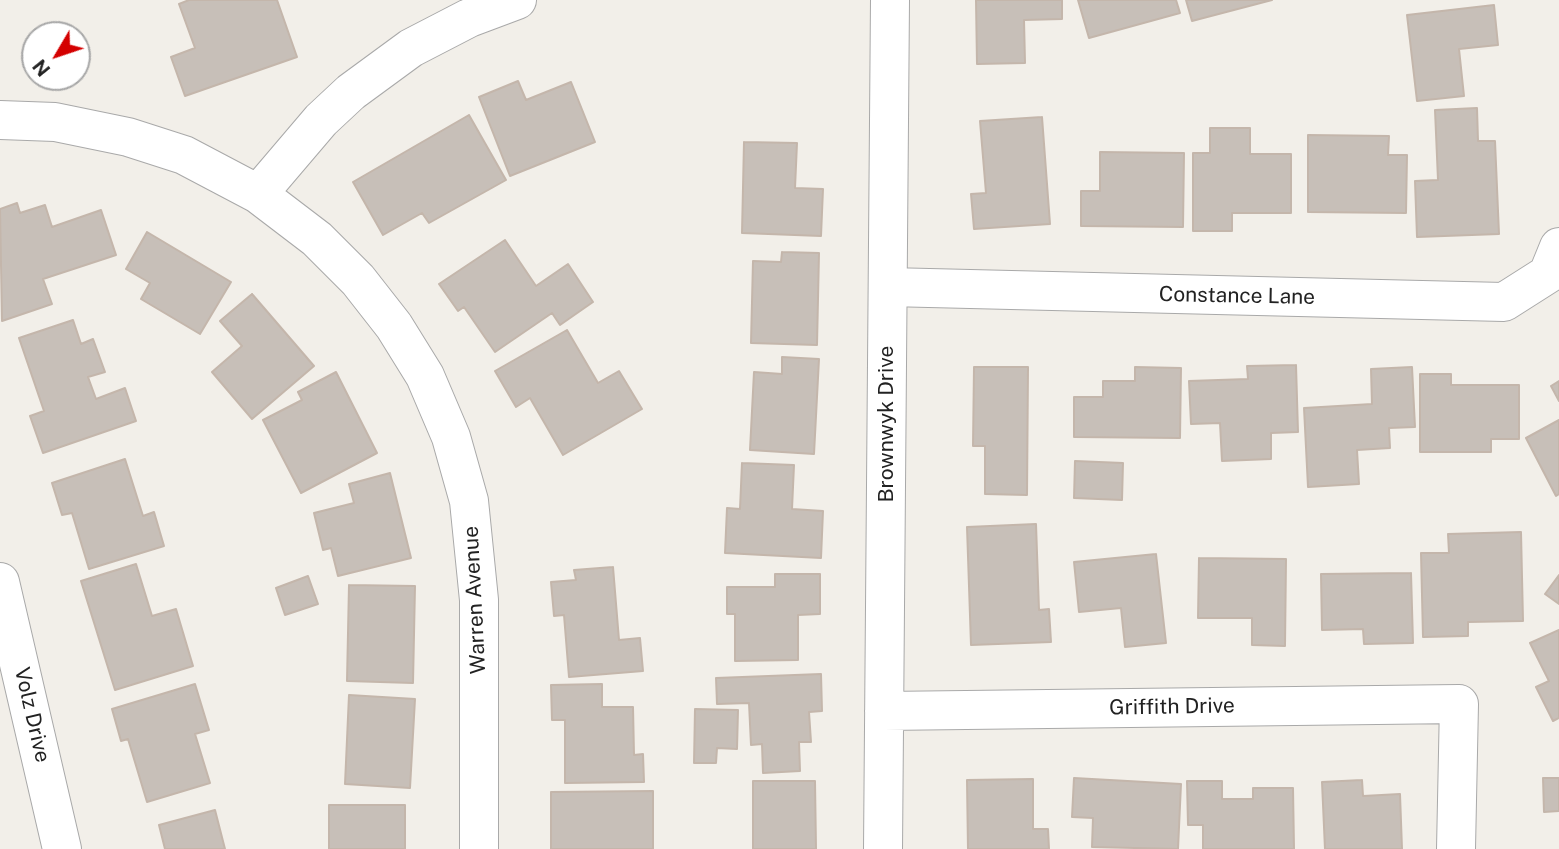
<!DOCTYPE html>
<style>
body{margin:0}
#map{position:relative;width:1559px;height:849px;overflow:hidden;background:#f2efe9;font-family:"Public Sans",sans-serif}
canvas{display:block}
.north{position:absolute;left:21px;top:21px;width:70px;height:70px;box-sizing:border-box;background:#fff;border:2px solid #a7a7a7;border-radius:50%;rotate:231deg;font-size:19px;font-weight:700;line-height:28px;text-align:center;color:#222}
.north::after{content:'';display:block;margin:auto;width:24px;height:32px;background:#d40000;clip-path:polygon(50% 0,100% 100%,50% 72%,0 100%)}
</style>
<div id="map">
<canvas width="1559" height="849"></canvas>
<div class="north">N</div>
</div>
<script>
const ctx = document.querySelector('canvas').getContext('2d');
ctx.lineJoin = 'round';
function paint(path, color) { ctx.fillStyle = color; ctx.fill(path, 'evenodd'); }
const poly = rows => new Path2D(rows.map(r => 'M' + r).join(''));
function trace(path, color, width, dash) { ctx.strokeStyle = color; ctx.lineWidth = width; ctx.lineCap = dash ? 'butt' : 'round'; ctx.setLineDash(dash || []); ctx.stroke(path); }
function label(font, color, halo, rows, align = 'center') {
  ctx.font = font + ' "Public Sans",sans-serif'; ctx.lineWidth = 6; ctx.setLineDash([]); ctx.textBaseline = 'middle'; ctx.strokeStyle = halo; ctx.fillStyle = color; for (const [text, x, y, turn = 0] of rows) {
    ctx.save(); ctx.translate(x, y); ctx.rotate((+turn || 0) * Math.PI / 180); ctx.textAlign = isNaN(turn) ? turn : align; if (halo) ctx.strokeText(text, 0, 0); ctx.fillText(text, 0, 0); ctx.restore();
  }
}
const building = poly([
 [189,0,277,0,297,57,185,96,171,57,195,48,179,4,189,0],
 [976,0,1062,0,1062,19,1024,20,1025,63,977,64,976,0],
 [1078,0,1176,0,1180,13,1089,38,1078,0],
 [1186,0,1272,0,1192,21,1186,0],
 [1494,5,1498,45,1459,49,1464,96,1417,101,1407,15,1494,5],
 [518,81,526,100,571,82,595,142,510,176,479,97,518,81],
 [1477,108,1478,141,1495,141,1499,234,1417,237,1415,181,1438,180,1435,110,1477,108],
 [469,115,506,180,429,223,422,213,383,235,353,182,469,115],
 [1042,117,1050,224,974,229,971,194,986,193,980,121,1042,117],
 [1210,128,1250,128,1250,154,1291,154,1291,213,1232,213,1232,231,1193,231,1193,153,1210,153,1210,128],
 [1308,135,1389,136,1388,155,1407,155,1406,213,1308,212,1308,135],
 [744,142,797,143,795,188,823,189,821,236,742,233,744,142],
 [1100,152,1184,153,1183,227,1081,226,1081,191,1100,191,1100,152],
 [17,203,20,213,45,205,52,227,101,210,116,255,43,279,52,304,2,321,0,209,17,203],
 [147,232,231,282,200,334,141,299,150,283,126,269,147,232],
 [505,240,536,286,568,264,593,302,560,325,552,313,495,352,464,307,458,311,439,284,505,240],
 [782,252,819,253,817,345,751,343,753,261,781,262,782,252],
 [252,294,314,366,252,419,212,372,242,346,220,321,252,294],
 [73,320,81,344,93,339,105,372,88,377,96,399,125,388,136,421,43,453,30,416,44,411,19,338,73,320],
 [567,330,598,383,619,371,642,409,563,455,530,398,516,407,495,371,567,330],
 [782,357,819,359,814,454,750,450,754,372,782,374,782,357],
 [1296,365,1298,432,1271,433,1271,459,1222,461,1220,423,1191,424,1189,381,1248,379,1247,366,1296,365],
 [974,367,1028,367,1027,495,985,494,985,446,973,446,974,367],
 [1135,367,1181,368,1180,438,1074,437,1074,397,1103,397,1103,381,1135,381,1135,367],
 [1412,367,1415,427,1389,428,1390,448,1357,450,1359,484,1308,487,1304,408,1372,404,1371,369,1412,367],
 [336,372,377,453,301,493,263,420,302,400,298,392,336,372],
 [1420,374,1451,374,1451,385,1519,385,1519,439,1491,439,1491,452,1420,452,1420,374],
 [1559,381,1559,401,1551,386,1559,381],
 [1559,420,1559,494,1556,496,1526,438,1559,420],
 [125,459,143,516,154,512,164,546,89,569,72,513,62,515,52,483,125,459],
 [1075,461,1123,463,1122,500,1074,498,1075,461],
 [742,463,794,465,792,509,823,511,821,558,725,553,727,508,740,509,742,463],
 [390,473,411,558,338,576,331,548,323,550,314,513,354,503,349,484,390,473],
 [1036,524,1039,610,1049,609,1051,642,971,645,967,527,1036,524],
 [1521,532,1523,621,1468,622,1468,636,1423,637,1421,553,1449,553,1448,534,1521,532],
 [1156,554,1166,643,1125,647,1121,608,1079,612,1074,562,1156,554],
 [1199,558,1286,559,1285,646,1252,645,1252,618,1198,618,1199,558],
 [136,564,152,616,176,609,193,666,115,690,81,581,136,564],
 [613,567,619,640,640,638,643,671,569,677,564,615,554,616,551,582,576,580,574,570,613,567],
 [1411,573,1413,643,1364,644,1363,629,1322,630,1321,574,1411,573],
 [775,574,820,574,820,614,798,615,798,660,735,661,735,614,727,614,727,587,775,587,775,574],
 [1559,575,1559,604,1545,594,1559,575],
 [308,576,318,604,285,615,276,588,308,576],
 [349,585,415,586,413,683,347,681,349,585],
 [1559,630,1559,718,1553,721,1536,687,1549,681,1530,643,1559,630],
 [821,674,822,711,809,712,811,742,799,742,800,771,763,773,762,744,751,745,749,703,717,704,716,678,821,674],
 [195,684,209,730,195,734,210,783,147,802,128,739,121,741,112,709,195,684],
 [602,684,602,707,633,707,634,755,643,754,644,782,565,783,565,720,552,720,551,685,602,684],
 [349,695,415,699,410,788,345,784,349,695],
 [695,709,738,710,737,749,717,748,716,763,694,763,695,709],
 [1074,778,1181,784,1178,849,1092,847,1093,818,1072,817,1074,778],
 [1543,778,1559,778,1559,811,1544,812,1543,778],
 [1033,779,1033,829,1048,829,1049,849,968,849,967,780,1033,779],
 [1362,780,1363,796,1400,794,1402,849,1325,849,1322,782,1362,780],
 [753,781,815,781,816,849,753,849,753,781],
 [1187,781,1222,781,1222,799,1253,799,1253,788,1293,788,1294,849,1203,849,1203,825,1188,825,1187,781],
 [653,791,653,849,551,849,551,792,653,791],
 [329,805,405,805,405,849,329,849,329,805],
 [215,810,225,849,165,849,159,825,215,810]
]);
paint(building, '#c7bfb8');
trace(building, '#c4b6ab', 2);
const minor = poly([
 [0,120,55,122,128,137,184,155,258,194,317,239,358,280,394,326,425,376,451,437,469,501,479,600,479,849],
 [258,194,321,120,351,92,411,48,469,18,517,0],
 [888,287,1504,302,1548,274,1559,247],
 [0,582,62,849],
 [884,711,1459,704,1456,849],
 [883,849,890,0]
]);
trace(minor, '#a9a9a9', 40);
trace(minor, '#fff', 38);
label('21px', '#222', '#fff', [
 ["Constance Lane",1237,296,1],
 ["Brownwyk Drive",887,424,-90],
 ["Warren Avenue",475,600,-93],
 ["Griffith Drive",1172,707,-1],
 ["Volz Drive",32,715,77]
]);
</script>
